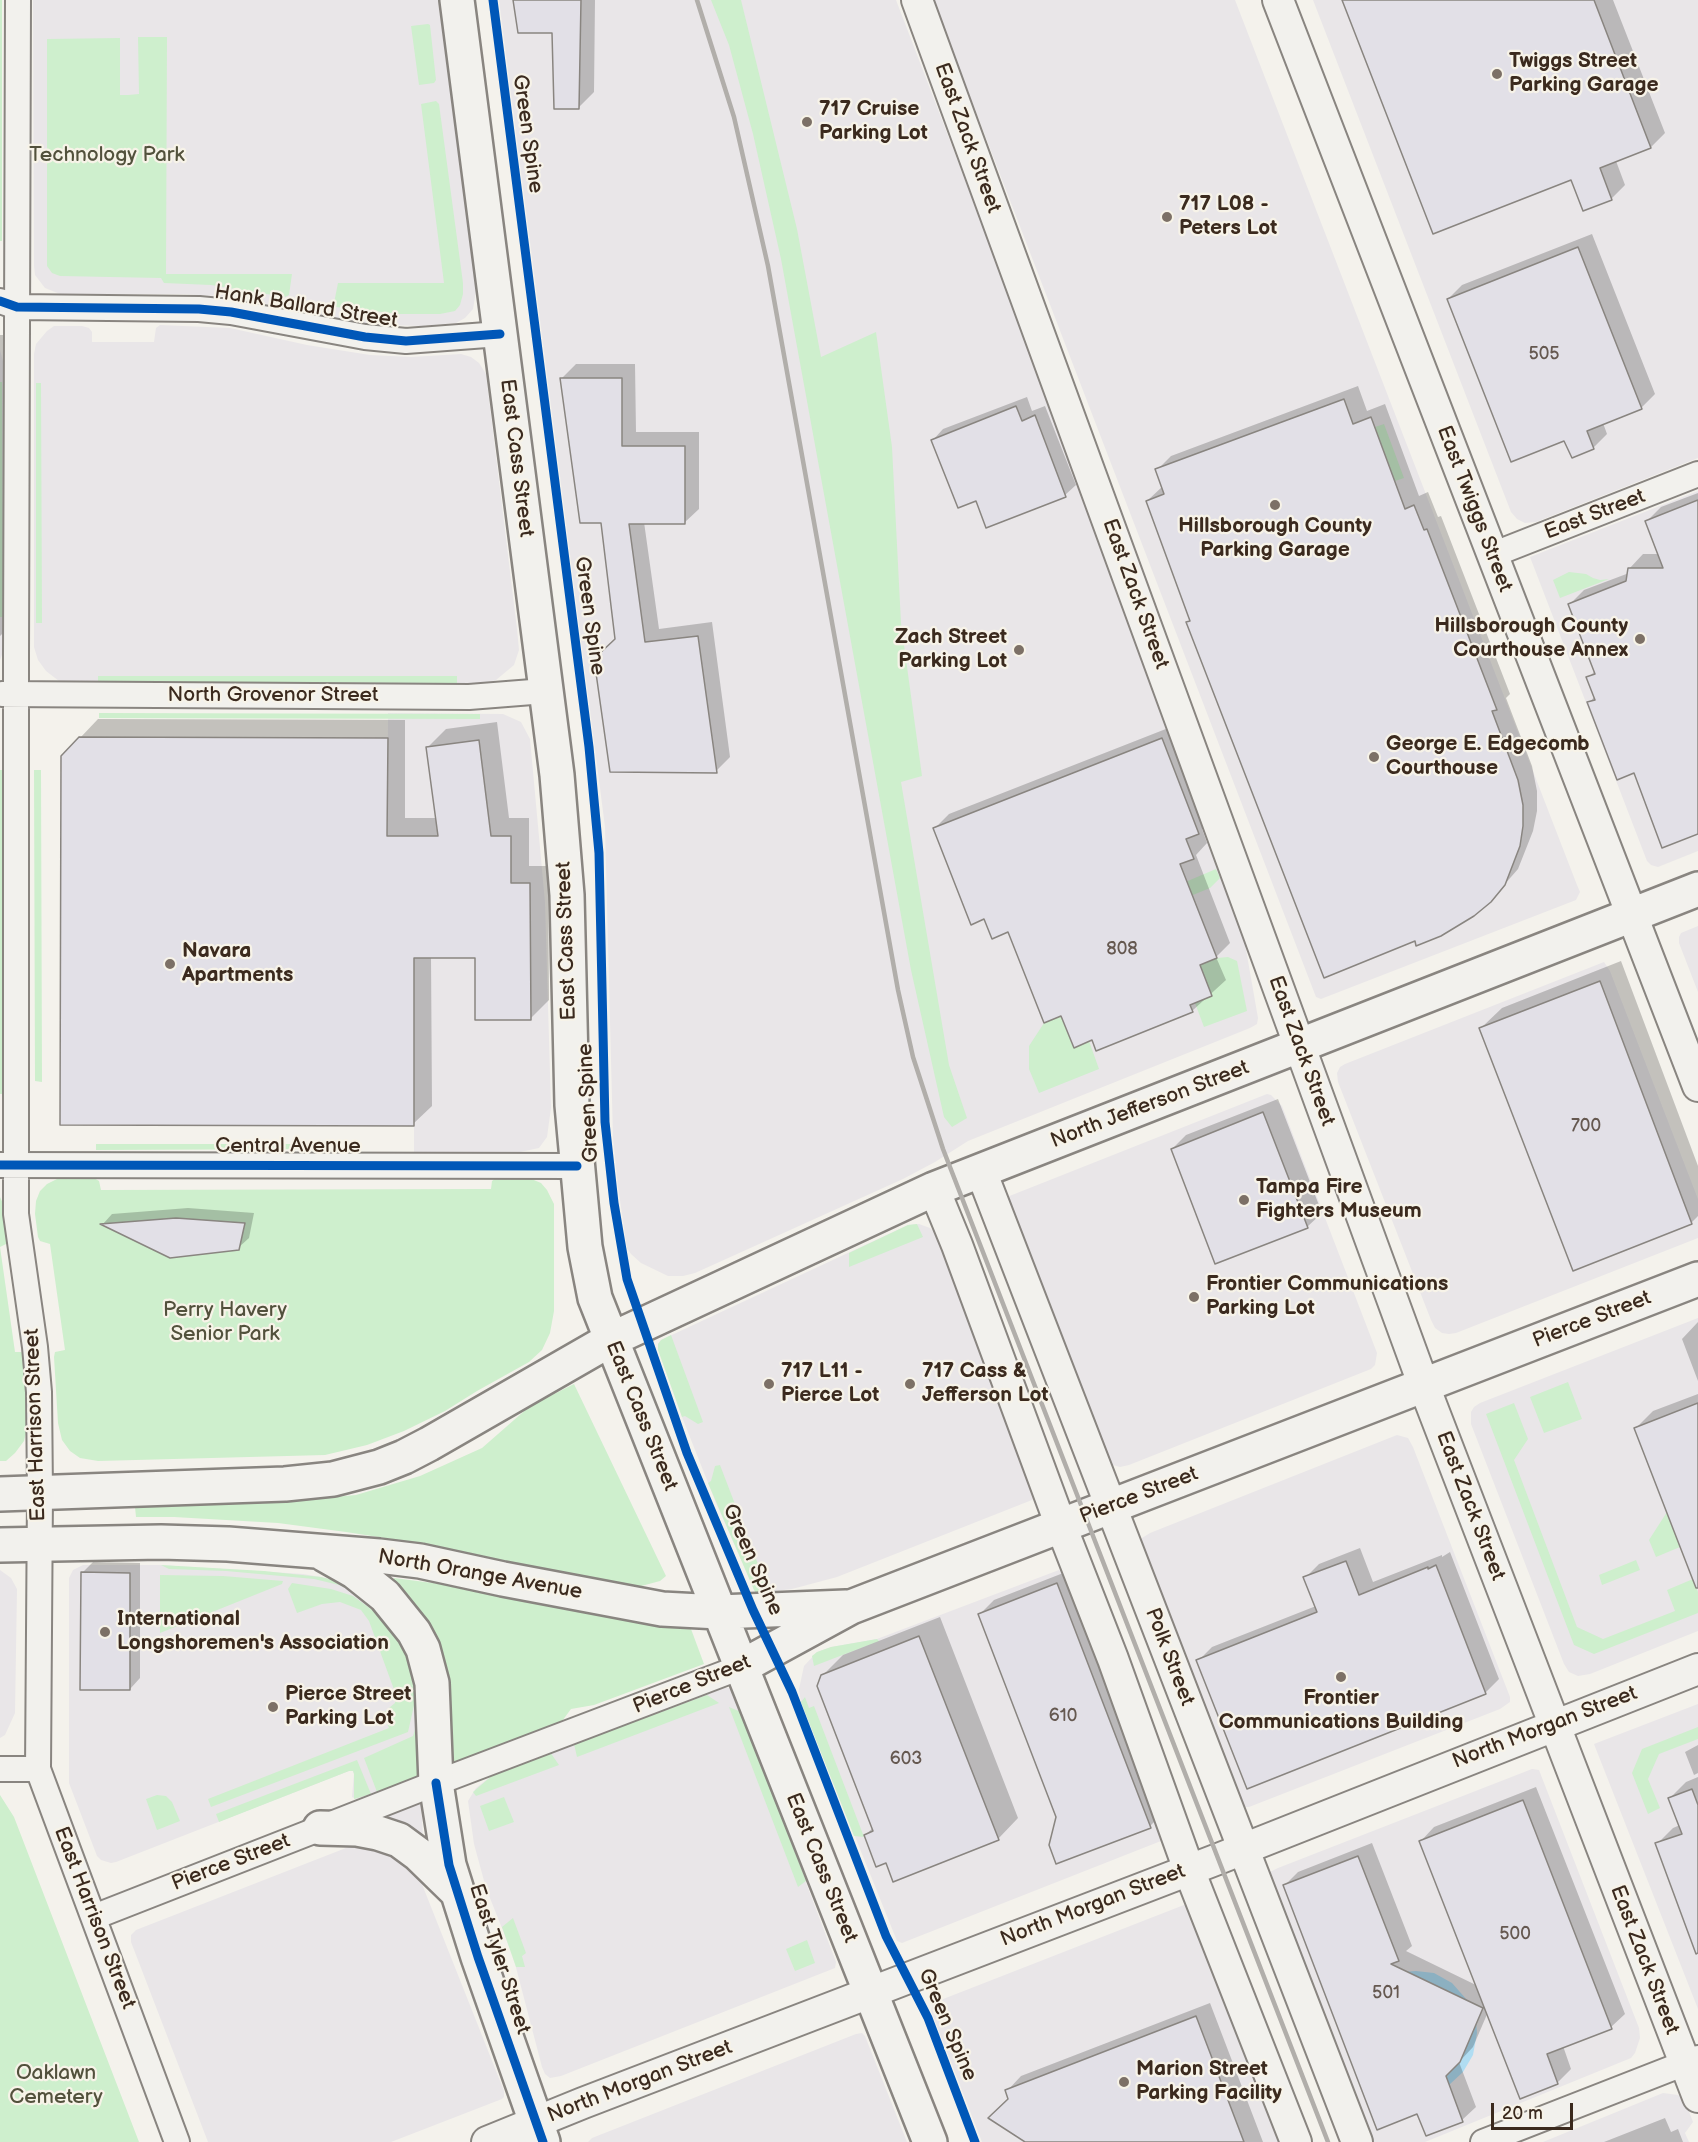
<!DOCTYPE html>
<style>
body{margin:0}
#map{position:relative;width:1698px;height:2142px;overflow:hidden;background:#f4f2ec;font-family:"Balsamiq Sans",sans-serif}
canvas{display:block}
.scale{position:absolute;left:1491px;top:2103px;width:82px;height:27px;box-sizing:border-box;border:3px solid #3b2a1e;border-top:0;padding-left:8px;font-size:18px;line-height:21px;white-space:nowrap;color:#3b2a1e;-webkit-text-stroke:4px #f7f3e8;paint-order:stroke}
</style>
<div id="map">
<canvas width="1698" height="2142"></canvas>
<div class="scale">20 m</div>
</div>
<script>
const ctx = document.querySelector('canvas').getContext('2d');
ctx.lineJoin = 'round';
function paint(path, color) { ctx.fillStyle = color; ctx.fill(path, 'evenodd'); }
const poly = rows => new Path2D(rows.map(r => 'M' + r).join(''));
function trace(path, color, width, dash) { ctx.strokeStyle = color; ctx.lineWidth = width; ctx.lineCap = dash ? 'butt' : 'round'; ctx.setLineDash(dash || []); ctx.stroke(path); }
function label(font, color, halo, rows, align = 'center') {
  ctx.font = font + ' "Balsamiq Sans",sans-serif'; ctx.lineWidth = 4.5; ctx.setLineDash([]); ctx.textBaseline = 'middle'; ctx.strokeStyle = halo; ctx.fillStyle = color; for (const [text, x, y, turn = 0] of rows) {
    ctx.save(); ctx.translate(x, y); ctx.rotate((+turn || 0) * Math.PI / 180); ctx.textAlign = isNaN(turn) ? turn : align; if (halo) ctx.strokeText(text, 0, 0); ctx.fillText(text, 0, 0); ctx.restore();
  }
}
paint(poly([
 [33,0,438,0,476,291,473,309,465,318,456,323,421,326,388,325,345,321,233,297,183,294,60,294,45,288,35,275,34,266],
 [499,0,896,0,1234,881,1258,1018,1257,1024,1250,1028,968,1141,935,1162,903,1179,695,1273,683,1276,668,1276,641,1263,631,1254,627,1248,618,1187,613,1138,605,827],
 [933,0,1235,0,1577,885,1580,892,1576,900,1326,997,1321,999,1316,997],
 [1313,0,1698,0,1698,458,1536,522,1525,523,1517,519,1511,512],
 [160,325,230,328,307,345,370,355,411,357,461,354,471,357,479,363,486,374,517,629,519,650,514,665,496,680,488,683,476,685,71,684,59,681,46,671,38,660,34,647,34,354,36,344,47,331,54,326,82,326,89,328,92,332,92,342,154,342,156,328],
 [0,350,5,368,6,633,4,649,0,660],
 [1698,491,1698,851,1658,867,1651,865,1647,861,1530,557],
 [388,713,503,714,521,722,530,739,545,902,551,1108,547,1137,539,1148,520,1152,414,1152,414,906,387,906],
 [1698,926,1698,992,1679,943,1679,937,1681,933],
 [1604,962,1610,971,1698,1199,1698,1238,1456,1333,1449,1334,1442,1333,1435,1328,1431,1320,1338,1082,1337,1073,1340,1067,1345,1064],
 [1267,1094,1271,1095,1282,1106,1377,1353,1375,1365,1371,1369,1129,1465,1120,1467,1113,1465,1108,1462,1007,1201,1007,1197],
 [919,1224,930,1228,938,1235,1037,1498,837,1577,792,1589,756,1593,716,1503,682,1417,658,1344,661,1340,908,1225],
 [1698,1318,1698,1631,1590,1674,1578,1676,1569,1672,1564,1664,1471,1424,1471,1412,1474,1407,1480,1403],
 [1397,1435,1408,1438,1413,1447,1510,1697,1510,1702,1500,1709,1249,1807,1243,1807,1140,1545,1142,1538,1150,1533],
 [83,1565,161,1565,303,1574,321,1577,364,1591,420,1660,419,1777,356,1799,352,1797,354,1774,353,1771,349,1771,116,1862,111,1863,101,1860,97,1856,69,1783,69,1578,73,1570],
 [0,1570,11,1578,17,1589,15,1713,5,1735,0,1738],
 [1059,1570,1067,1576,1167,1832,1161,1841,907,1941,902,1943,897,1941,801,1702,799,1689,804,1666,817,1652,831,1647,877,1639],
 [724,1688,730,1688,736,1698,836,1962,835,1968,561,2076,550,2078,545,2074,542,2067,513,1956,486,1888,474,1844,468,1801,476,1788,495,1773],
 [1698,1704,1698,2009,1594,1744],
 [1532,1769,1539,1770,1639,2028,1640,2038,1635,2053,1631,2058,1425,2142,1368,2142,1268,1875,1270,1872,1278,1868],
 [421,1800,423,1838,398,1822,381,1816],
 [365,1842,414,1864,504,2091,504,2097,502,2099,391,2142,208,2142,131,1942,131,1935,136,1930,351,1846],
 [1189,1903,1288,2142,982,2142,931,2011,933,2003],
 [862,2033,865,2036,907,2142,588,2142,592,2138,856,2034],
 [1663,2093,1678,2095,1685,2101,1693,2122,1685,2133,1689,2142,1543,2142]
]), '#e9e6e8');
paint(poly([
 [0,0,2,0,2,241,0,241],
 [711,0,741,0,797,229,821,357,876,332,892,447,901,623,922,776,901,782,949,1065,967,1118,952,1127,944,1117,911,970,781,259,753,134,729,45],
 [428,24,430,25,436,80,434,83,419,85,411,26],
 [138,37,167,37,166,274,292,274,289,295,285,297,211,285,164,283,161,278,60,276,52,273,47,266,47,39,120,38,120,95,128,95,139,94],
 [436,101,439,104,463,283,463,294,460,305,455,311,440,314,399,314,336,307,334,303,338,283,444,283,421,104],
 [0,382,2,382,3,617,0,617],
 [36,383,41,383,42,623,36,623],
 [1384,424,1404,478,1395,481,1375,427],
 [1569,572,1586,574,1593,578,1600,580,1609,579,1560,598,1553,580],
 [98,676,457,676,457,683,98,682],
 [99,713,480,714,480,719,99,718],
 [0,770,4,770,5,1094,0,1094],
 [34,770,41,770,42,1082,35,1081],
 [1216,869,1220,878,1210,888,1188,897,1183,883],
 [1228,957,1237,961,1247,1011,1204,1027,1195,1003,1212,996,1200,965,1217,958],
 [1061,1016,1073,1047,1089,1041,1099,1069,1039,1093,1029,1069,1029,1046,1044,1023],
 [96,1144,326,1144,326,1149,96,1150],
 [59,1178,94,1178,99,1181,101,1190,491,1189,492,1181,496,1178,529,1178,541,1183,547,1190,554,1204,554,1311,550,1333,542,1350,529,1362,477,1391,445,1411,404,1431,367,1445,325,1455,98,1461,80,1458,70,1451,62,1440,58,1423,54,1357,55,1352,65,1350,50,1244,40,1241,38,1237,35,1214,36,1201,40,1191,47,1184],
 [0,1197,5,1208,8,1235,8,1243,0,1247,15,1352,21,1352,26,1355,29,1420,24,1441,15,1453,6,1461,0,1461],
 [917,1224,923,1237,849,1267,849,1253,908,1225],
 [671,1335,703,1422,698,1424,685,1416,682,1417,658,1350,658,1344,661,1340],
 [1568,1382,1582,1419,1544,1433,1530,1397],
 [574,1384,666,1576,660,1581,634,1588,423,1544,346,1532,278,1523,174,1517,136,1517,135,1507,268,1503,356,1495,420,1476,482,1448,530,1406],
 [1514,1403,1528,1439,1514,1460,1577,1627,1603,1639,1675,1611,1667,1590,1693,1579,1698,1592,1698,1613,1594,1654,1574,1645,1486,1414],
 [720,1465,766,1585,763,1594,756,1593,754,1590,708,1483,711,1481,715,1466],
 [1667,1512,1680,1547,1656,1557,1649,1540],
 [1636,1560,1640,1570,1602,1585,1599,1575],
 [161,1565,264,1571,321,1577,347,1583,380,1603,396,1618,409,1637,420,1660,426,1695,422,1774,419,1777,377,1792,364,1758,413,1736,417,1723,421,1697,420,1678,415,1659,405,1639,392,1620,375,1605,360,1595,339,1585,314,1579,226,1571,169,1569],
 [160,1575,223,1576,283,1581,282,1584,160,1633],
 [394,1578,448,1585,642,1624,691,1629,704,1664,594,1705,571,1709,551,1736,451,1766,393,1582],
 [292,1583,331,1589,353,1596,382,1617,394,1632,412,1667,415,1701,408,1732,211,1807,208,1799,389,1728,383,1713,395,1703,396,1695,369,1621,361,1610,340,1602,322,1604,297,1613,288,1589],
 [877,1639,879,1641,814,1666,812,1656,817,1652,831,1647],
 [707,1695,719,1703,577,1757,574,1744],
 [805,1697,809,1708,814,1706,864,1837,854,1836,801,1702],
 [729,1707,741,1712,806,1881,798,1887],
 [1698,1727,1698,1739,1659,1754,1648,1779,1660,1808,1648,1814,1632,1773,1642,1749],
 [550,1752,559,1765,476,1796,473,1792,495,1773],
 [357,1760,371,1794,354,1799,354,1774,353,1771,349,1771,219,1822,216,1814],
 [0,1795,14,1817,139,2142,0,2142],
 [157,1795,166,1796,172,1802,180,1821,157,1830,146,1799],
 [504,1797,514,1822,489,1831,480,1806],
 [513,1918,526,1953,522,1956,525,1967,516,1967,502,1927],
 [807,1940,815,1963,795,1971,786,1949]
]), '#ceefcd');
paint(poly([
 [1416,1971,1434,1973,1452,1983,1467,2000,1476,2021,1477,2033,1473,2055,1463,2072,1449,2085,1446,2077,1460,2062,1468,2044,1464,2013,1445,1989,1403,1972]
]), '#b0ddf2');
paint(poly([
 [515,0,595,0,594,92,579,107,553,32],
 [1344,0,1613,0,1665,133,1651,147,1616,161,1625,185,1611,199,1572,178],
 [1592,234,1655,394,1641,408,1603,423,1607,434,1593,448,1565,439,1448,299,1462,285],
 [0,335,16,335,13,623,0,636],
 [576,364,635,364,636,432,699,432,699,509,684,523,644,522,659,629,712,622,730,757,716,771,616,639,603,522,562,378],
 [1358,386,1367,411,1385,404,1419,496,1428,492,1438,517,1441,516,1510,694,1506,698,1532,766,1537,791,1537,811,1533,831,1518,869,1490,901,1188,623,1191,620,1147,501,1163,486,1157,470,1171,456],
 [1027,397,1032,411,1045,406,1076,485,1065,495,987,526,977,499,933,440,943,429],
 [1698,493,1698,832,1635,771,1589,703,1595,696,1588,678,1595,671,1570,604,1584,590,1629,573,1629,569,1643,554,1659,554,1646,522,1661,507],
 [98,719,405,720,405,818,437,818,428,747,446,729,497,722,509,818,529,818,529,866,548,866,549,1000,530,1019,476,956,431,956,432,1106,413,1124,80,738],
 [1176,725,1212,818,1202,829,1207,843,1196,855,1230,943,1216,957,1226,980,1192,1011,1093,1038,1062,1014,1009,930,985,917,935,828,949,814],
 [1621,961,1698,1166,1698,1216,1691,1223,1481,1028,1502,1008],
 [1278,1099,1322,1213,1307,1227,1172,1149,1186,1135],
 [188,1208,254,1213,249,1238,238,1248,103,1224,112,1214],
 [1698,1322,1698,1381,1682,1339],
 [1698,1394,1698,1589,1636,1428,1653,1411],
 [1360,1548,1373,1582,1442,1555,1442,1557,1450,1552,1499,1679,1486,1692,1248,1787,1198,1661,1212,1647,1316,1606,1305,1578,1319,1564],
 [93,1562,140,1563,140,1678,130,1689,82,1573],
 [1071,1570,1164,1812,1150,1826,980,1614,994,1600],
 [940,1617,1018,1818,998,1839,887,1861,865,1835,873,1828,822,1676,843,1655],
 [1698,1745,1698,1773,1694,1775,1685,1752],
 [1698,1777,1698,1953,1657,1844,1673,1828,1680,1825,1670,1798,1686,1782],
 [1536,1787,1625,2014,1611,2027,1563,2046,1571,2069,1557,2083,1488,2012,1473,2047,1459,2062,1476,2107,1462,2120,1427,2135,1418,2112,1285,1885,1298,1872,1372,1843,1412,1946,1406,1951,1478,1986,1421,1841,1434,1827],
 [1210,2003,1263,2142,1026,2142,1007,2091,1021,2076],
 [1665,2118,1671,2132,1678,2129,1683,2142,1604,2142]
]), '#0003');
const building = poly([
 [513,0,581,0,579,109,554,109,552,33,518,33,513,0],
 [1342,0,1594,0,1651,148,1600,168,1612,200,1583,211,1571,180,1433,234,1342,0],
 [1578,247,1642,409,1587,431,1594,449,1572,458,1564,441,1511,462,1447,299,1578,247],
 [560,378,622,378,622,446,685,446,685,524,629,524,645,642,698,636,717,773,610,772,595,666,598,655,615,639,601,523,580,523,560,378],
 [1344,399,1353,424,1371,417,1405,509,1414,505,1424,530,1427,529,1497,710,1492,711,1518,780,1523,805,1523,826,1520,846,1505,885,1491,902,1474,916,1441,936,1416,946,1415,941,1324,978,1186,622,1190,621,1146,501,1164,494,1155,469,1344,399],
 [1016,406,1022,421,1035,415,1066,497,986,528,976,501,958,508,931,440,1016,406],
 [1698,500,1698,834,1662,848,1634,773,1617,780,1587,702,1595,700,1586,677,1595,674,1568,604,1626,581,1628,568,1663,568,1645,521,1698,500],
 [79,737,388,738,387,836,438,836,426,747,479,740,491,836,511,836,511,883,530,883,531,1020,475,1020,475,958,414,958,414,1126,60,1125,61,756,79,737],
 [1162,738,1199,834,1186,839,1194,859,1180,864,1217,958,1200,965,1212,996,1190,1005,1193,1012,1096,1051,1092,1040,1074,1048,1061,1016,1044,1023,1008,932,992,939,984,919,971,925,933,828,1162,738],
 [1600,981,1692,1224,1573,1271,1479,1028,1600,981],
 [1263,1112,1308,1228,1215,1264,1171,1149,1263,1112],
 [176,1218,245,1223,239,1250,170,1258,100,1224,176,1218],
 [1698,1403,1698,1588,1696,1588,1634,1428,1698,1403],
 [1346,1561,1359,1595,1428,1567,1428,1569,1436,1565,1486,1694,1247,1789,1196,1660,1317,1612,1303,1577,1346,1561],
 [81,1572,130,1573,130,1690,80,1690,81,1572],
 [1057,1583,1151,1828,1056,1864,1049,1845,1056,1817,978,1614,1057,1583],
 [919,1636,999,1840,893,1882,886,1863,876,1867,864,1835,873,1831,817,1686,821,1675,919,1636],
 [1692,1789,1698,1805,1698,1953,1696,1954,1655,1843,1682,1834,1668,1798,1692,1789],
 [1523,1800,1612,2029,1547,2054,1558,2084,1520,2099,1419,1841,1523,1800],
 [1358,1856,1399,1961,1391,1964,1483,2008,1460,2062,1446,2076,1463,2122,1426,2136,1417,2114,1377,2130,1283,1885,1358,1856],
 [1196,2016,1244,2142,1025,2142,988,2118,1008,2099,1005,2090,1196,2016]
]);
paint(building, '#e2e0e7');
trace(building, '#898580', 1.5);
const minor = poly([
 [18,0,16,655,16,1214,35,1347,39,1392,40,1493,38,1769,177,2142],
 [0,301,17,307,199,309,231,312,365,337,406,341,500,334],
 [1492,555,1698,474],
 [2,694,469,697,545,691],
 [0,1165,577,1166],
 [0,1769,38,1769],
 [94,1917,436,1783,741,1667],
 [1483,2142,1698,2058]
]);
const tertiary = poly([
 [917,0,1424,1386,1698,2097],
 [1278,0,1698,1086],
 [981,1171,1357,2142],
 [934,1189,957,1245,1061,1526,1113,1659,1189,1870,1296,2142],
 [487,2142,583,2103,1218,1859,1698,1669]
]);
const secondary = poly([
 [457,0,557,775,567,895,572,1105,585,1247,595,1298,930,2142],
 [0,1494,285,1484,333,1479,379,1467,404,1457,429,1444,610,1340,934,1189,1698,889],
 [0,1545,161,1542,228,1544,379,1556,420,1561,503,1579,662,1609,719,1612,846,1607],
 [325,1555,355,1572,385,1596,414,1632,423,1649,432,1683,436,1783,449,1865,478,1957,543,2142],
 [741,1667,851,1607,1698,1279],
 [320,1828,357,1829,378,1833,399,1840,418,1854,456,1891]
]);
trace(minor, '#898580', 28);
trace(tertiary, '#898580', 34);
trace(secondary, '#898580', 38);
trace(minor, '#f2f1ed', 24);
trace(tertiary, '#f2f1ed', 30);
trace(secondary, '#f2f1ed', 33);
trace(poly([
 [697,0,734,117,768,266,898,990,913,1057,943,1149,1328,2142]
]), '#b1aeaa', 4.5);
trace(poly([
 [493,0,589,747,599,853,605,1122,614,1203,627,1279,687,1453,753,1610,792,1692,886,1936,928,2018,975,2142],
 [0,301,17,307,199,309,231,312,365,337,406,341,500,334],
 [0,1165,577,1166],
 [436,1783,449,1865,478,1957,543,2142]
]), '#0057b8', 9);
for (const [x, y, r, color] of [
 [1497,74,6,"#7c7066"],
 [807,122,6,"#7c7066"],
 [1167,217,6,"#7c7066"],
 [1275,505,6,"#7c7066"],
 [1640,639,6,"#7c7066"],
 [1019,650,6,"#7c7066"],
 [1374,757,6,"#7c7066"],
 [170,964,6,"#7c7066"],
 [1244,1200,6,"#7c7066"],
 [1194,1297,6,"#7c7066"],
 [769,1384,6,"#7c7066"],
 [910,1384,6,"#7c7066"],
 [105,1632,6,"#7c7066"],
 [1341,1677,6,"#7c7066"],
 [273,1707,6,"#7c7066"],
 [1124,2082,6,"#7c7066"]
]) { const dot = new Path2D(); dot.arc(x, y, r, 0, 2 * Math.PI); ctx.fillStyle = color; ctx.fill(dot); trace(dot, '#f7f3e8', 2); }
label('18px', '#655850', null, [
 ["505",1544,354],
 ["808",1122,949],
 ["700",1586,1126],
 ["610",1063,1716],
 ["603",906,1759],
 ["500",1515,1934],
 ["501",1386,1993]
]);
label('bold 21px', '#3b2a1e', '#f7f3e8', [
 ["Twiggs Street",1509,62],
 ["Parking Garage",1509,86],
 ["717 Cruise",819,110],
 ["Parking Lot",819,134],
 ["717 L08 -",1179,205],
 ["Peters Lot",1179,229],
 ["Hillsborough County",1275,527,"center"],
 ["Parking Garage",1275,551,"center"],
 ["Hillsborough County",1628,627,"right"],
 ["Courthouse Annex",1628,651,"right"],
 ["Zach Street",1007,638,"right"],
 ["Parking Lot",1007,662,"right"],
 ["George E. Edgecomb",1386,745],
 ["Courthouse",1386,769],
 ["Navara",182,952],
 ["Apartments",182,976],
 ["Tampa Fire",1256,1188],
 ["Fighters Museum",1256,1212],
 ["Frontier Communications",1206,1285],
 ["Parking Lot",1206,1309],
 ["717 L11 -",781,1372],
 ["Pierce Lot",781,1396],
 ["717 Cass &",922,1372],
 ["Jefferson Lot",922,1396],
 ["International",117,1620],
 ["Longshoremen's Association",117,1644],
 ["Pierce Street",285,1695],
 ["Parking Lot",285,1719],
 ["Frontier",1341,1699,"center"],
 ["Communications Building",1341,1723,"center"],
 ["Marion Street",1136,2070],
 ["Parking Facility",1136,2094]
], 'left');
label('21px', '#3b2a1e', '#f7f3e8', [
 ["Green Spine",527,134,82],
 ["East Zack Street",967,138,70],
 ["Hank Ballard Street",306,307,9],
 ["East Cass Street",516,458,83],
 ["East Twiggs Street",1474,509,69],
 ["East Street",1595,515,-21],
 ["East Zack Street",1135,594,70],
 ["Green Spine",589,616,82],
 ["North Grovenor Street",273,696],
 ["East Cass Street",567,941,-92],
 ["East Zack Street",1301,1051,70],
 ["Green Spine",589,1103,-93],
 ["North Jefferson Street",1150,1105,-21],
 ["Central Avenue",288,1147],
 ["Pierce Street",1592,1320,-21],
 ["East Cass Street",641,1416,68],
 ["East Harrison Street",36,1425,-92],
 ["Pierce Street",1139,1496,-21],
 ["East Zack Street",1470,1506,69],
 ["Green Spine",752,1560,66],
 ["North Orange Avenue",480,1575,10],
 ["Polk Street",1169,1657,69],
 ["Pierce Street",692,1685,-22],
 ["North Morgan Street",1545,1728,-21],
 ["Pierce Street",231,1863,-21],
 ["East Cass Street",821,1868,68],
 ["North Morgan Street",1093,1906,-21],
 ["East Harrison Street",94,1918,69],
 ["East Tyler Street",499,1959,72],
 ["East Zack Street",1644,1960,69],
 ["Green Spine",947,2025,67],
 ["North Morgan Street",640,2082,-21]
]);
label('21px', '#52513c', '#f7f3e8', [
 ["Technology Park",107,156],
 ["Perry Havery",225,1311],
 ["Senior Park",225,1335],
 ["Oaklawn",56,2074],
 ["Cemetery",56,2098]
]);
</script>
